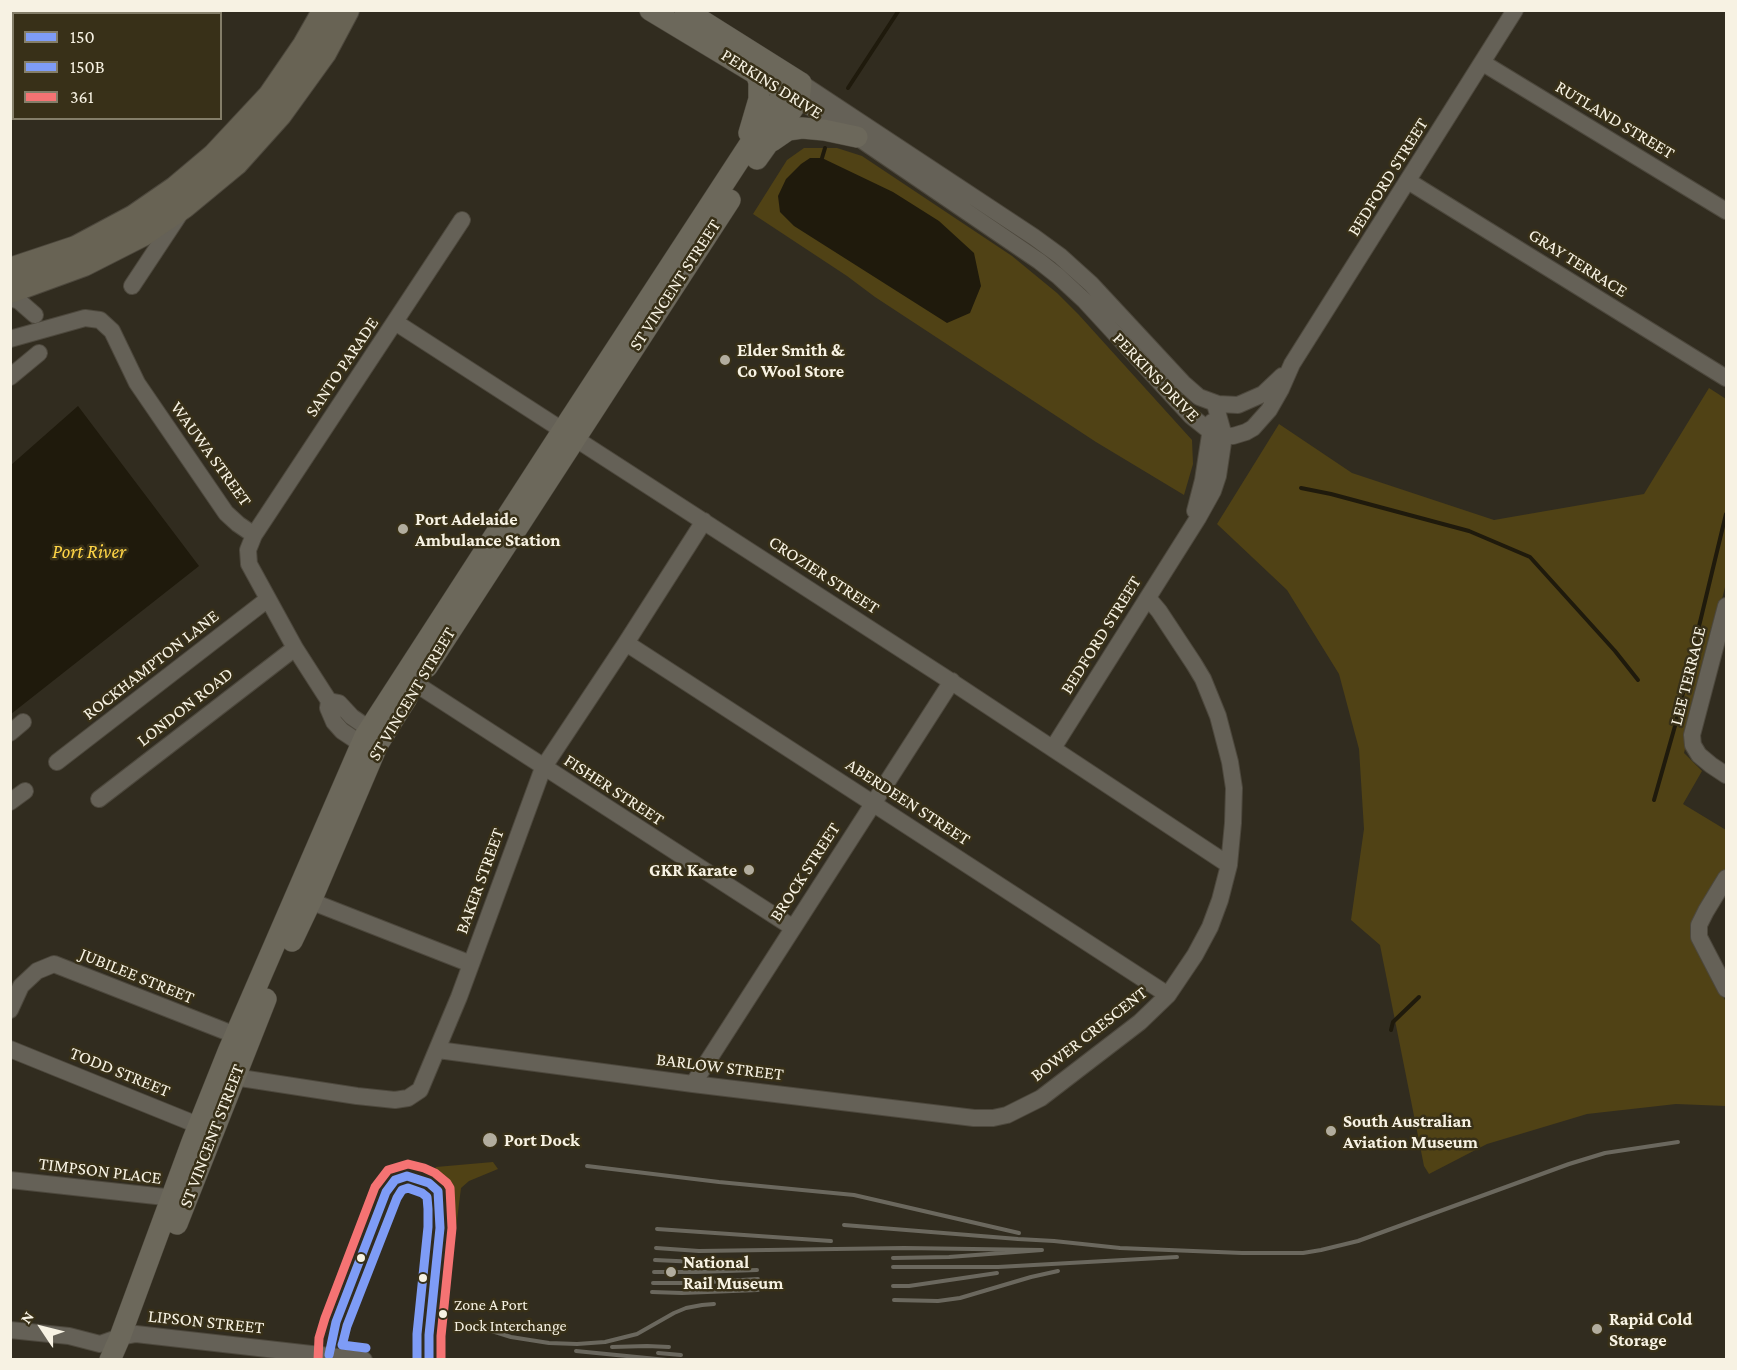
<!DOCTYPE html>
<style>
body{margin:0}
#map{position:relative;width:1737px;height:1370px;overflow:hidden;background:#312c1f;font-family:"Crimson Pro",serif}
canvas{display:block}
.frame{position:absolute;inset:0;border:12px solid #f7f2e3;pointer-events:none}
.legend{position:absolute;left:12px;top:12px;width:210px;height:108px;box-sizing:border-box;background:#383018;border:2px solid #847e69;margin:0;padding:8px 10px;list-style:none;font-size:18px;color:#f7f2e3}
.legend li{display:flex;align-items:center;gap:12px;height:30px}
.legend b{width:30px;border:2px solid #847e69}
.north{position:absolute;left:12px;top:1298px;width:60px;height:60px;-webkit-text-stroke:4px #383018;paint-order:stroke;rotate:305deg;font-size:16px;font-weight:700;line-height:24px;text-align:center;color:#f7f2e3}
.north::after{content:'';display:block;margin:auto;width:21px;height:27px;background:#f7f2e3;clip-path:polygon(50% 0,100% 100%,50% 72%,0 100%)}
</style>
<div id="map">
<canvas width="1737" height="1370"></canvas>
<div class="frame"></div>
<ul class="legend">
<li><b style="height:8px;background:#7e9cf6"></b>150</li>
<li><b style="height:8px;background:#7e9cf6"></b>150B</li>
<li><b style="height:8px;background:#f57373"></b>361</li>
</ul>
<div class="north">N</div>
</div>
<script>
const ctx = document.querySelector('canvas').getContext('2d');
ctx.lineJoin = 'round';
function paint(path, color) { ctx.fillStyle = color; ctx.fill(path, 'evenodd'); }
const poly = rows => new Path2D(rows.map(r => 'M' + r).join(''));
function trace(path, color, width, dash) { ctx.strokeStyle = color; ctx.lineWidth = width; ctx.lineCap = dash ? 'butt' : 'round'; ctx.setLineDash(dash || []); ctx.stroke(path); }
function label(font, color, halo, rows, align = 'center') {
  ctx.font = font + ' "Crimson Pro",serif'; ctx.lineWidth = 5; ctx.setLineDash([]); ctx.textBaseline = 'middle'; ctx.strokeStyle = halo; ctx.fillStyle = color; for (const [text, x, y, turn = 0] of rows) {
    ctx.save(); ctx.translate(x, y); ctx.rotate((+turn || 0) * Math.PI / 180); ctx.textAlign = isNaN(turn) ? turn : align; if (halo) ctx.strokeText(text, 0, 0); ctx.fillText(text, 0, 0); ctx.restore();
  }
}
paint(poly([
 [804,148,837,148,862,156,1012,256,1057,293,1079,315,1192,440,1193,464,1184,495,1096,442,875,297,847,276,753,214,787,160],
 [1709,388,1726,399,1726,583,1684,753,1702,771,1683,804,1726,830,1726,868,1694,919,1691,929,1692,934,1726,1002,1726,1106,1676,1104,1587,1114,1487,1144,1429,1174,1424,1166,1380,945,1351,920,1364,829,1359,749,1339,674,1287,590,1217,524,1279,424,1352,473,1494,520,1644,494],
 [493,1162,498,1169,469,1181,461,1188,456,1228,452,1196,449,1187,441,1178,433,1174,436,1167]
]), '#504215');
paint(poly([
 [810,158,822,158,893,192,939,221,974,253,981,286,970,313,947,323,794,226,780,212,778,196,786,179,801,164],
 [78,406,199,566,11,714,11,465]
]), '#1f1a0c');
trace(poly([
 [848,88,899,10],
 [822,158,825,148],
 [1301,488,1331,494,1469,531,1530,557,1615,651,1638,680],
 [1654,800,1675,726,1726,514],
 [1391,1030,1393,1022,1419,997]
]), '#1f1a0c', 4);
const minor = poly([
 [1483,63,1726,211],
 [801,83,1034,237,1060,256,1091,284,1183,383,1199,397,1218,404,1238,405,1263,394,1282,376],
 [799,100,857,137,1039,261,1058,276,1085,301,1191,416,1211,432,1220,435,1233,436,1246,432,1253,428,1269,410,1281,389,1292,364,1515,10],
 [1408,181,1726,378],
 [132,286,181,212],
 [10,298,19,301,35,315],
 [395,322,955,684,1229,865],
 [10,339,85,318,100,320,112,331,137,383,226,513,238,524,254,535],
 [10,377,39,353],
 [1195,511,1203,480,1212,422],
 [1726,606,1692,735,1693,745,1699,755,1711,765,1726,775],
 [626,643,1168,995],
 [416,684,792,927],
 [329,701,339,703,352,717,365,726,365,736],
 [10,733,23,722],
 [365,736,357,741,342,731,334,722,328,708,329,701,295,648,249,564,248,550,254,535,462,220],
 [1053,748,1198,518,1213,491,1218,476,1224,436,1215,404],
 [57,762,268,599],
 [99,799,295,648],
 [10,802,25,791],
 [1726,878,1706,911,1699,925,1699,937,1726,989],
 [300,897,471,964],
 [10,1010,21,986,37,971,54,964,235,1035],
 [10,1049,210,1130],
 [438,1050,693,1084,974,1118,993,1118,1007,1115,1041,1098,1140,1022,1168,995,1195,955,1210,927,1220,900,1229,865,1233,823,1234,788,1230,762,1218,716,1203,679,1194,664,1159,611,1148,598],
 [226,1075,234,1077,357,1096,395,1100,408,1098,420,1090,459,997,543,768,626,643,704,521],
 [693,1084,952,681],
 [10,1180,156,1196,165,1197,182,1203],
 [10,1330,69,1336,100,1344,120,1337,136,1334,364,1360]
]);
const major = poly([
 [650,10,796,98],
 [685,10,801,83],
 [749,133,759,99,759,82,756,74],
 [772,141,788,130,802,128,824,130,857,137],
 [757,159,799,100,801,83],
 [427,667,730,200],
 [292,941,311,901,378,744,407,698],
 [177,1224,266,999],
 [110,1360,120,1337,192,1142,228,1052,365,736,563,430,751,142,785,92,801,83]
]);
const highway = poly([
 [10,270,76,248,134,217,176,188,214,156,270,96,305,45,325,10],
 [10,291,84,264,143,234,184,206,236,163,280,114,324,53,347,10]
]);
trace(minor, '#4d483d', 18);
trace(major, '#4d483d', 22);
trace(highway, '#4d483d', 26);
trace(minor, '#656157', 16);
trace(major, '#6c685b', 21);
trace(highway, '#686354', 24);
trace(poly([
 [587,1166,719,1182,854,1195,1019,1233],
 [844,1225,1018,1239,1054,1241,1120,1248,1242,1253,1303,1253,1321,1250,1358,1241,1569,1164,1605,1153,1678,1142],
 [657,1229,831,1241],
 [656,1248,699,1251,904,1248,1042,1250,949,1257,893,1258],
 [655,1260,697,1262,746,1261],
 [893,1267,998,1267,1177,1257],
 [654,1272,696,1272,757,1270],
 [653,1283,693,1283,758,1279],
 [893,1286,909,1286,997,1273],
 [652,1292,682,1293,758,1290],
 [894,1300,938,1301,960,1298,1031,1277,1058,1271],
 [479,1327,511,1337,549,1343,577,1344,605,1342,637,1334,674,1313,686,1308,702,1305,714,1304],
 [612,1347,647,1346,669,1347],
 [576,1351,667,1360],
 [658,1353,681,1355]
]), '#6b685e', 4);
trace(poly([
 [329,1355,336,1322,386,1192,395,1180,407,1176,429,1183,438,1191,440,1228,429,1335,429,1360]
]), '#7e9cf6', 9);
trace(poly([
 [366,1348,342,1345,343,1342,347,1326,397,1198,402,1190,408,1188,422,1193,427,1197,428,1209,428,1227,417,1334,417,1360]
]), '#7e9cf6', 9);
trace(poly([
 [318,1360,319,1338,325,1318,375,1187,388,1170,408,1164,424,1168,435,1173,447,1183,450,1188,452,1228,441,1336,441,1360]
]), '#f57373', 9);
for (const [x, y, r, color] of [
 [725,360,6,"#b2ad9e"],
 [403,529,6,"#b2ad9e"],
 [749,870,6,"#b2ad9e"],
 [1331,1131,6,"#b2ad9e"],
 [490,1140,8,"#b2ad9e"],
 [361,1258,5,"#f7f2e3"],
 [671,1272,6,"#b2ad9e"],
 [423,1278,5,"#f7f2e3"],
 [443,1314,5,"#f7f2e3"],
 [1597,1329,6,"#b2ad9e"]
]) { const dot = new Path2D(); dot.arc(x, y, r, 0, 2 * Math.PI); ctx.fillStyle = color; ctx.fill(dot); trace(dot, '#383018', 2); }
label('16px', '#f7f2e3', '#383018', [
 ["Zone A Port",454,1305],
 ["Dock Interchange",454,1326]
], 'left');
label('18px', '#f7f2e3', '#383018', [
 ["PERKINS DRIVE",772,84,32],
 ["RUTLAND STREET",1615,120,31],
 ["BEDFORD STREET",1388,177,-58],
 ["GRAY TERRACE",1578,263,32],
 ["ST VINCENT STREET",675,285,-57],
 ["SANTO PARADE",342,367,-56],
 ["PERKINS DRIVE",1156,377,46],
 ["WAUWA STREET",211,454,54],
 ["CROZIER STREET",824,575,33],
 ["BEDFORD STREET",1101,635,-58],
 ["ROCKHAMPTON LANE",151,665,-38],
 ["LEE TERRACE",1688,676,-76],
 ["ST VINCENT STREET",412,694,-59],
 ["LONDON ROAD",185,707,-38],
 ["FISHER STREET",614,790,33],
 ["ABERDEEN STREET",908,802,33],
 ["BROCK STREET",805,872,-57],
 ["BAKER STREET",480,881,-70],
 ["JUBILEE STREET",137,976,22],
 ["BOWER CRESCENT",1089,1034,-38],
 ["BARLOW STREET",720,1067,7],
 ["TODD STREET",120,1072,22],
 ["ST VINCENT STREET",212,1136,-69],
 ["TIMPSON PLACE",100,1171,7],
 ["LIPSON STREET",206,1322,6]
]);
label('bold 18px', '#f7f2e3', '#383018', [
 ["Elder Smith &",737,350],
 ["Co Wool Store",737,371],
 ["Port Adelaide",415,519],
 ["Ambulance Station",415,540],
 ["GKR Karate",737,870,"right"],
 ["South Australian",1343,1121],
 ["Aviation Museum",1343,1142],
 ["Port Dock",504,1140],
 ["National",683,1262],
 ["Rail Museum",683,1283],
 ["Rapid Cold",1609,1319],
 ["Storage",1609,1340]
], 'left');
label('italic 20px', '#fed446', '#383018', [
 ["Port River",89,552]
]);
</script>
